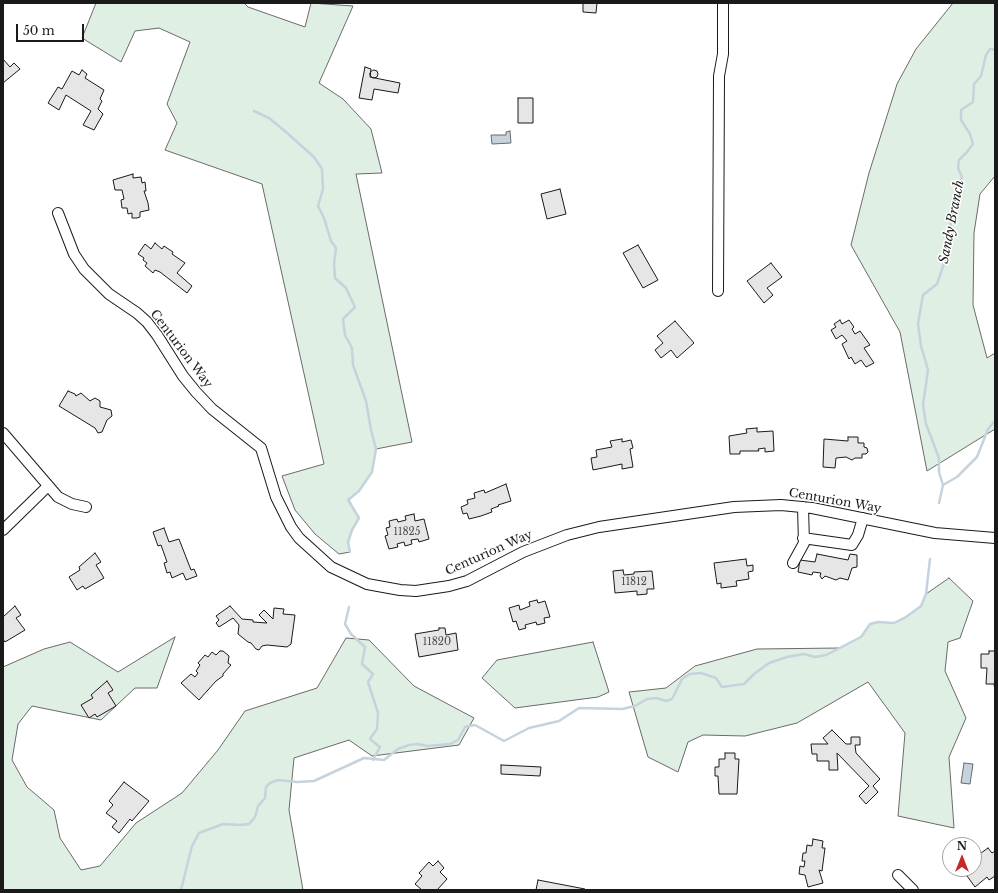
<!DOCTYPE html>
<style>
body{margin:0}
#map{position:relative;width:998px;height:893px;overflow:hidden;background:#fff;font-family:"Libre Baskerville",serif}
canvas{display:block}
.frame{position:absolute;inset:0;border:4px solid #1a1a1a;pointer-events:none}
.north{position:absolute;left:942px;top:837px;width:40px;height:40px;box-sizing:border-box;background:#fff;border:1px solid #a3a3a3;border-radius:50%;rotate:0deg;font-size:11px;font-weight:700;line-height:16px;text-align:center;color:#1a1a1a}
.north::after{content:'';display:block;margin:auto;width:14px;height:18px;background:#c62828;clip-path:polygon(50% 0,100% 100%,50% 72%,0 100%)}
.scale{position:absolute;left:16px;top:24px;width:68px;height:18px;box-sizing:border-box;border:2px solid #1a1a1a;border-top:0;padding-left:5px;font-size:12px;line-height:14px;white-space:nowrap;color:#1a1a1a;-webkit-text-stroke:3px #fff;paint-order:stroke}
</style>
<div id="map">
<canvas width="998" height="893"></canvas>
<div class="frame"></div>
<div class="north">N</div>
<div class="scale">50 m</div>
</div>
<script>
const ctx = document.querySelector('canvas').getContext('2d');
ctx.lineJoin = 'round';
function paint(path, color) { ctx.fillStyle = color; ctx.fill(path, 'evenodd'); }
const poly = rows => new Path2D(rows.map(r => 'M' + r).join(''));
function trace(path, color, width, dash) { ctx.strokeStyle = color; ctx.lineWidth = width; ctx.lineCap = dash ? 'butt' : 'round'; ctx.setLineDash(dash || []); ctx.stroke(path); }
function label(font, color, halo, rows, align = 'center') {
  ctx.font = font + ' "Libre Baskerville",serif'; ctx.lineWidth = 3; ctx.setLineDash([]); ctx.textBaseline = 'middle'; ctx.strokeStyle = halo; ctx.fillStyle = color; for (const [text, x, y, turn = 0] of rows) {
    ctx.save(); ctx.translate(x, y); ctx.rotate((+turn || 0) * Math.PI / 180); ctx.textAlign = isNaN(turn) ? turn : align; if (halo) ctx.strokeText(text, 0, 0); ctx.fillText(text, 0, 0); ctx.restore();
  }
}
const green = poly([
 [96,3,244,3,248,7,305,27,311,3,353,6,319,83,343,99,371,129,382,173,356,174,412,442,376,449,372,472,359,491,349,500,359,518,352,530,348,542,350,552,339,554,315,534,295,510,282,476,324,464,262,184,165,150,177,123,167,104,190,42,159,28,135,31,121,62,82,38,96,3],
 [953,3,995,3,995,176,980,194,974,233,973,305,987,358,995,353,995,429,927,471,900,332,851,245,869,173,897,84,916,49,953,3],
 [949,578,973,601,960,638,948,642,945,671,966,718,949,757,954,828,898,816,905,733,868,682,797,723,745,736,703,735,688,742,678,772,648,757,629,692,666,688,695,666,757,649,840,648,861,637,870,624,878,622,894,623,906,617,921,606,926,594,949,578],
 [175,637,157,688,135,688,101,720,32,706,18,724,12,760,27,787,54,810,60,838,81,870,100,866,136,823,182,793,218,750,245,711,317,688,346,638,369,640,414,686,474,718,459,745,372,756,349,740,294,758,289,810,303,890,3,890,3,667,44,649,70,642,118,672,175,637],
 [593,642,609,692,598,697,515,708,482,678,497,660,593,642]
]);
paint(green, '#e0efe3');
trace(green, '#6a6a6a', 1);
const water = poly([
 [510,131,511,143,492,144,491,135,506,135,506,132,510,131],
 [964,763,973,764,970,784,961,783,964,763]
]);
paint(water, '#c6d2dc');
trace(water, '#6a6a6a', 1);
trace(poly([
 [254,111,269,118,286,132,314,157,322,169,323,189,318,206,324,218,331,241,336,248,334,264,335,278,346,288,355,307,343,319,345,335,352,348,353,365,366,401,371,430,376,449,372,472,359,491,348,500,359,518,352,530,348,542,350,552],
 [943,485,957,477,977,457,988,429,995,421],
 [939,503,943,485,939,472,939,458,926,424,923,405,928,370,921,346,918,324,923,295,937,284,950,246,951,216,962,177,958,168,959,160,967,152,973,144,970,134,961,120,961,110,973,102,974,84,981,76,986,55,990,49,995,50],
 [349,607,345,624,351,634,365,647,362,664,373,674,368,682,378,713,377,729,370,739,380,747,373,760],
 [181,890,192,846,199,833,223,824,240,825,249,824,255,817,258,806,265,798,266,787,270,783,278,780,297,782,314,781,364,758,384,760,398,749,409,745,418,744,427,746,450,744,458,740,465,727,475,725,504,741,529,728,559,721,579,708,622,709,635,706,647,699,656,698,666,701,672,699,682,679,690,674,701,673,716,678,722,687,744,684,754,674,769,663,787,657,804,654,815,657,826,655,861,637,870,624,878,622,894,623,906,617,921,606,926,594,930,559]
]), '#c6d2dc', 2.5);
const building = poly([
 [583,3,597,3,596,13,583,12,583,3],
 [3,59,10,67,14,63,20,69,3,83,3,59],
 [365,67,371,69,370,77,400,83,398,93,374,89,372,100,359,98,365,67],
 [82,70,87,74,85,78,104,90,100,99,102,101,98,109,103,114,94,130,83,125,91,111,66,95,59,110,48,103,58,87,62,89,72,71,79,75,82,70],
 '370 74a4 4 0 1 1 8 0a4 4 0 1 1-8 0Z',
 [518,98,533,98,533,123,518,123,518,98],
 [133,174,133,178,141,177,142,183,145,182,146,191,144,191,148,203,149,210,140,212,140,217,137,218,132,218,132,213,128,214,127,208,122,208,121,200,124,199,122,190,115,190,113,180,133,174],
 [560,189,566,214,547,219,541,194,560,189],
 [155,243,162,249,164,246,173,252,172,254,185,263,177,273,192,286,187,293,160,272,155,270,153,273,145,266,147,263,143,260,144,258,138,254,145,244,151,249,155,243],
 [638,245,658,280,643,288,623,253,638,245],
 [771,263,782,277,767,288,773,295,764,303,747,281,771,263],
 [840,320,842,324,849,320,854,327,852,329,855,334,860,331,870,345,864,348,874,363,866,367,861,360,855,364,851,357,849,359,842,344,847,341,842,335,836,339,831,330,836,327,834,324,840,320],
 [675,321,694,343,677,358,671,350,661,358,655,350,663,343,657,336,675,321],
 [68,391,75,394,76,396,81,393,90,401,95,398,100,401,100,407,111,410,112,416,107,420,102,432,98,433,95,428,59,406,68,391],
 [757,428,757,432,773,431,774,451,765,452,765,448,758,449,759,451,740,451,740,454,730,454,729,436,747,433,746,429,757,428],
 [848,437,858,437,858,443,864,443,864,447,867,448,868,452,866,454,862,454,862,458,855,458,852,460,846,457,836,458,835,468,823,467,824,439,848,441,848,437],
 [622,439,622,442,631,440,633,448,630,449,633,467,622,469,622,464,593,470,591,458,597,457,596,450,612,447,610,441,622,439],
 [506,484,511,501,498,505,499,506,491,509,492,512,481,516,469,519,467,513,463,514,461,507,468,504,467,500,475,498,474,493,484,490,485,493,506,484],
 [414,514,415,521,424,519,429,539,419,542,418,539,411,540,412,544,405,546,404,542,397,544,398,547,389,549,385,536,388,535,386,528,390,527,389,521,397,519,398,522,406,520,405,516,414,514],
 [164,528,169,542,179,539,191,570,194,569,197,576,186,580,183,573,172,578,170,572,167,573,164,563,167,562,161,545,158,546,153,532,164,528],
 [95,553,101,562,96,565,104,578,85,589,83,586,77,590,69,577,80,570,79,567,95,553],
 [817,554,848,560,850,554,857,555,857,567,852,568,848,580,840,578,836,580,825,576,822,579,820,576,821,573,813,572,812,575,798,572,800,560,815,562,817,554],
 [746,559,747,566,753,565,753,571,748,572,749,579,736,581,737,586,721,588,721,583,717,584,714,563,746,559],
 [623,570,624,575,634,574,634,572,652,571,654,589,647,589,647,594,637,595,637,591,615,593,613,571,623,570],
 [537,600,538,603,545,601,550,617,544,618,545,623,537,625,536,622,525,625,526,628,519,630,516,621,513,622,509,608,519,605,520,610,530,606,529,602,537,600],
 [15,606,21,615,16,618,25,630,5,642,3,639,3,617,15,606],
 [230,606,242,619,253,620,253,622,267,623,259,615,264,610,273,619,274,608,284,609,283,614,295,615,291,644,287,647,267,645,262,646,259,650,256,649,251,643,248,642,238,634,239,625,233,618,219,627,216,623,219,620,216,616,230,606],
 [439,628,445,628,446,635,456,633,458,650,419,657,415,634,439,630,439,628],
 [220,651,223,651,229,656,228,663,231,665,223,674,223,676,216,681,199,700,181,683,191,674,195,677,198,673,196,671,200,665,198,663,205,655,208,657,212,652,216,655,220,651],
 [989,651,995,651,995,691,994,684,986,684,987,668,981,668,981,654,989,654,989,651],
 [107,681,113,690,108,693,116,706,97,717,95,714,89,718,81,705,93,698,91,695,107,681],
 [832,730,846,744,851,744,851,737,860,737,860,745,855,745,856,753,880,779,873,786,878,792,866,804,859,796,869,786,837,753,838,770,829,770,829,761,817,761,817,754,812,754,811,744,828,744,823,738,832,730],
 [725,753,735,753,735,759,739,759,737,794,719,794,718,776,715,776,715,767,719,767,719,759,725,759,725,753],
 [501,765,541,767,540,776,501,774,501,765],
 [124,782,149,801,132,821,130,819,119,833,112,827,117,821,106,813,113,805,109,801,124,782],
 [813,839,823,841,822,848,825,848,822,871,819,870,823,883,808,887,805,875,799,874,800,866,804,867,805,861,802,861,803,853,806,853,807,845,812,846,813,839],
 [988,848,992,853,995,851,995,876,989,880,987,877,975,887,962,869,974,869,974,858,988,848],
 [438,861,444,868,440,872,447,879,437,890,422,890,415,884,422,876,419,873,429,862,433,866,438,861],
 [538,880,585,889,585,890,536,890,538,880]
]);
paint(building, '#e6e6e6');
trace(building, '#1a1a1a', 1);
const minor = poly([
 [58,213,74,254,84,269,109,294,137,313,147,322,157,335,183,376,196,392,212,409,261,448,276,497,291,527,299,538,331,567,367,584,400,590,416,591,449,586,467,581,523,552,567,535,599,527,734,507,781,505,812,508,935,533,995,538],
 [718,291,719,76,723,54,723,3],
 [3,433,58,497,72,504,86,507],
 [3,530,48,486],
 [803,538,852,545,858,535,863,518],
 [793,563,804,543,803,507],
 [898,875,913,890]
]);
trace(minor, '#1a1a1a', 12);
trace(minor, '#fff', 10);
label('10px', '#4d4d4d', null, [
 ["11825",407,532],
 ["11812",634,582],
 ["11820",437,642]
]);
label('12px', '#1a1a1a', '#fff', [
 ["Centurion Way",181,349,53],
 ["Centurion Way",835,501,10],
 ["Centurion Way",489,553,-24]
]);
label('italic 13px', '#1a1a1a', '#fff', [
 ["Sandy Branch",952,222,-79]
]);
</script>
